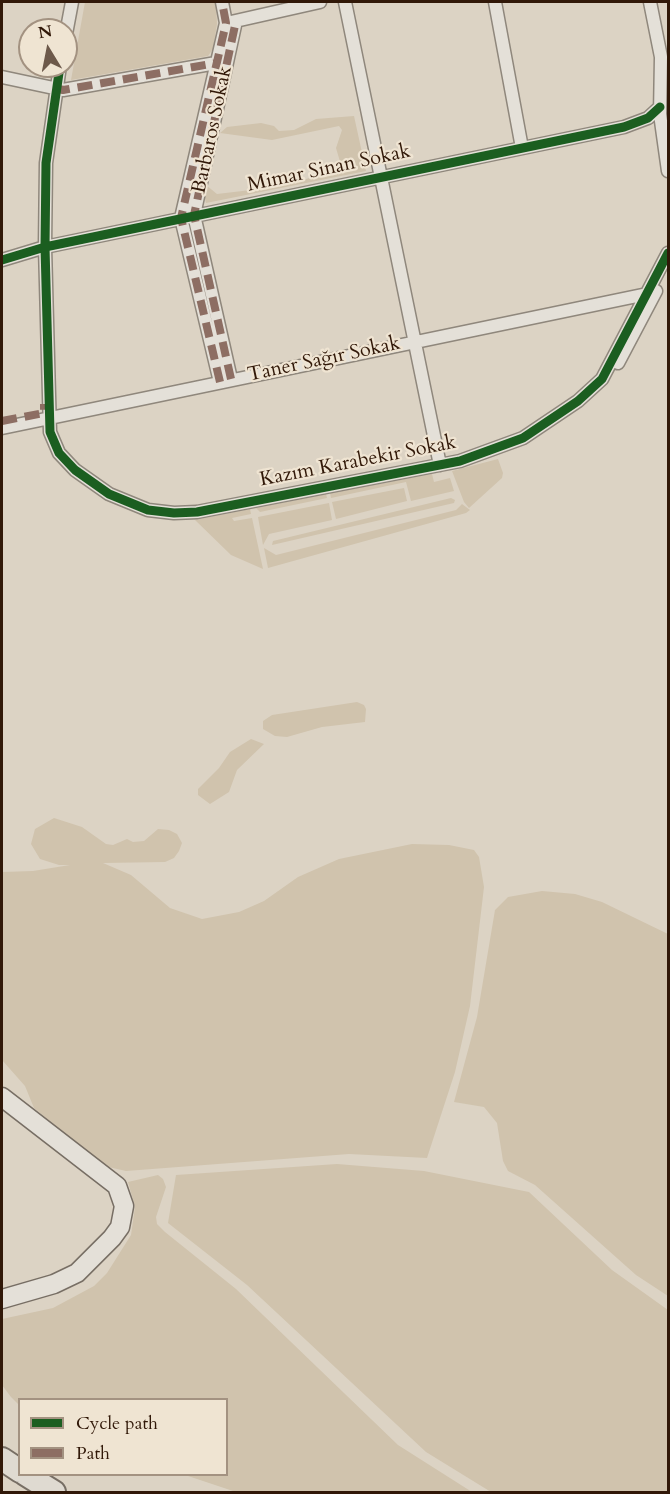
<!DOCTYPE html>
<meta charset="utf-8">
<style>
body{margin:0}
#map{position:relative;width:670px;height:1494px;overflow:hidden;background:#dcd3c4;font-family:Cardo,serif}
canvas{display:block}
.frame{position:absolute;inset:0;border:3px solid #311808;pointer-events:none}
.legend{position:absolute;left:18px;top:1398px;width:210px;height:78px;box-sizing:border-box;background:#efe4d2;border:2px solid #a39281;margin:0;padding:8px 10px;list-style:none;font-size:18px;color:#311808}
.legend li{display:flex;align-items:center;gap:12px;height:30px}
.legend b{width:30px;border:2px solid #a39281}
.north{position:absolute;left:18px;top:18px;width:60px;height:60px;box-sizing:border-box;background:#efe4d2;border:2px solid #a39281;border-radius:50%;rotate:350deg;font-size:16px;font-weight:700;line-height:24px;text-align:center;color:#311808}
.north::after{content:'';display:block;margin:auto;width:21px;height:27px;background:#6d594a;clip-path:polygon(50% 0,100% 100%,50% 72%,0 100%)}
</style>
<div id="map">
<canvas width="670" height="1494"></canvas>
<div class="frame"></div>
<ul class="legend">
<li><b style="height:8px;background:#1b5e20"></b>Cycle path</li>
<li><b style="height:8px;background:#8d6e63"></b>Path</li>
</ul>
<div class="north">N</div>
</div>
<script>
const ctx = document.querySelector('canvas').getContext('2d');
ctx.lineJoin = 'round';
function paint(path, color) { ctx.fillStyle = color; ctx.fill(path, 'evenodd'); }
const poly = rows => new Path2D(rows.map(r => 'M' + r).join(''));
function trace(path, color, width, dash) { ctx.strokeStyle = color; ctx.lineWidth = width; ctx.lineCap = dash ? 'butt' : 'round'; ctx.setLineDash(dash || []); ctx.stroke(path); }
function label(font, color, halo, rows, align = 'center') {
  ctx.font = font + ' Cardo,serif'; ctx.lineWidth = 4.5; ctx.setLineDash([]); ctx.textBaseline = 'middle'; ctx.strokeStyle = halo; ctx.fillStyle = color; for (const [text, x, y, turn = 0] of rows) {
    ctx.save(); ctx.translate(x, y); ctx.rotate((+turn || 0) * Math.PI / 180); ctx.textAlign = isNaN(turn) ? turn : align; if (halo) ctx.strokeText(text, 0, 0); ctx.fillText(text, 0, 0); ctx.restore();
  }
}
paint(poly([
 [85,2,216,2,217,24,213,49,208,56,71,80],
 [354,116,366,171,206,203,202,187,206,185,217,194,276,187,336,171,341,165,336,148,342,130,339,126,272,140,220,133,227,127,261,123,274,126,279,131,294,130,316,119],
 [498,459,503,473,502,478,469,508,464,502,452,471],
 [432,474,434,482,450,478,454,491,411,501,406,482,331,498,330,493],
 [404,488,407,501,336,519,332,502],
 [326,494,327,498,260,512,256,508],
 [451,498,455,500,454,503,272,545,273,541],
 [329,503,332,520,269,534,263,545,258,517],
 [462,504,470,510,466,513,268,568,264,548,276,555,456,510],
 [250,509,251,514,232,518,234,521,252,518,263,569,231,555,195,520],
 [357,702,364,705,366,709,365,722,322,727,287,737,275,736,263,729,263,721,272,715],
 [251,739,264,744,237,770,229,792,210,804,198,795,198,789,219,768,230,752],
 [54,818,82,827,106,844,113,845,127,839,133,842,144,841,158,829,169,830,177,834,182,843,179,851,174,858,165,862,103,863,131,875,170,908,202,919,239,912,264,901,298,877,339,859,412,844,449,845,474,850,479,857,484,887,470,1006,455,1072,427,1158,349,1154,126,1171,104,1166,34,1108,25,1086,2,1060,2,872,33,871,70,865,59,865,40,859,31,844,35,829],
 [542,891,575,894,602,902,668,934,668,1296,636,1275,535,1185,508,1171,503,1161,497,1123,484,1107,454,1102,477,1017,495,910,508,897],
 [337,1164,424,1171,529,1192,612,1270,668,1310,668,1492,491,1492,426,1452,247,1285,168,1223,176,1175],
 [158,1175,163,1179,166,1187,156,1217,157,1224,165,1232,236,1289,398,1445,472,1492,236,1492,185,1475,226,1474,226,1400,20,1400,19,1405,11,1397,2,1385,2,1319,53,1308,94,1286,107,1273,131,1235,135,1207,128,1182]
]), '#d0c3ad');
const street = poly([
 [345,2,440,465],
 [495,2,522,148],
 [650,2,661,57,660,114,668,171],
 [231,22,320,2],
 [66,34,72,2],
 [60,66,46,163,45,247,50,432,59,453,75,470,109,494,148,510,174,513,197,512,460,461,523,438,578,401,602,379,668,253],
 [2,77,63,90,216,63],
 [2,260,45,247,624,127,648,118,660,107],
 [618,363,656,291],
 [231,379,194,215,236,21],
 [220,382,181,218,226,23,222,2],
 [2,428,647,294]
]);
const secondary = poly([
 [2,1097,117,1186,124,1206,120,1227,112,1238,77,1273,54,1284,2,1299]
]);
const highway = poly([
 [2,1459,20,1471],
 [25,1474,54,1492]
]);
trace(street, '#8f877c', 15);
trace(secondary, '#776e64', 21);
trace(highway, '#776e64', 26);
trace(street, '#e4e0d8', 12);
trace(secondary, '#e4e0d8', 18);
trace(highway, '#dfdad1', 22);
trace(poly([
 [55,88,63,90,216,63],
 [231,379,194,215,236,21],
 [220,382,181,218,226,23,222,2],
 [2,421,44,413,44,404]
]), '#8d6e63', 8, [15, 8]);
trace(poly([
 [60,66,46,163,45,247,50,432,59,453,75,470,109,494,148,510,174,513,197,512,460,461,523,438,578,401,602,379,668,253],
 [2,260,45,247,624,127,648,118,660,107]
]), '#1b5e20', 9);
label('20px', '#311808', '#efe4d2', [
 ["Barbaros Sokak",213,130,-78],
 ["Mimar Sinan Sokak",329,169,-12],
 ["Taner Sağır Sokak",324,360,-12],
 ["Kazım Karabekir Sokak",358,462,-11]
]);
</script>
